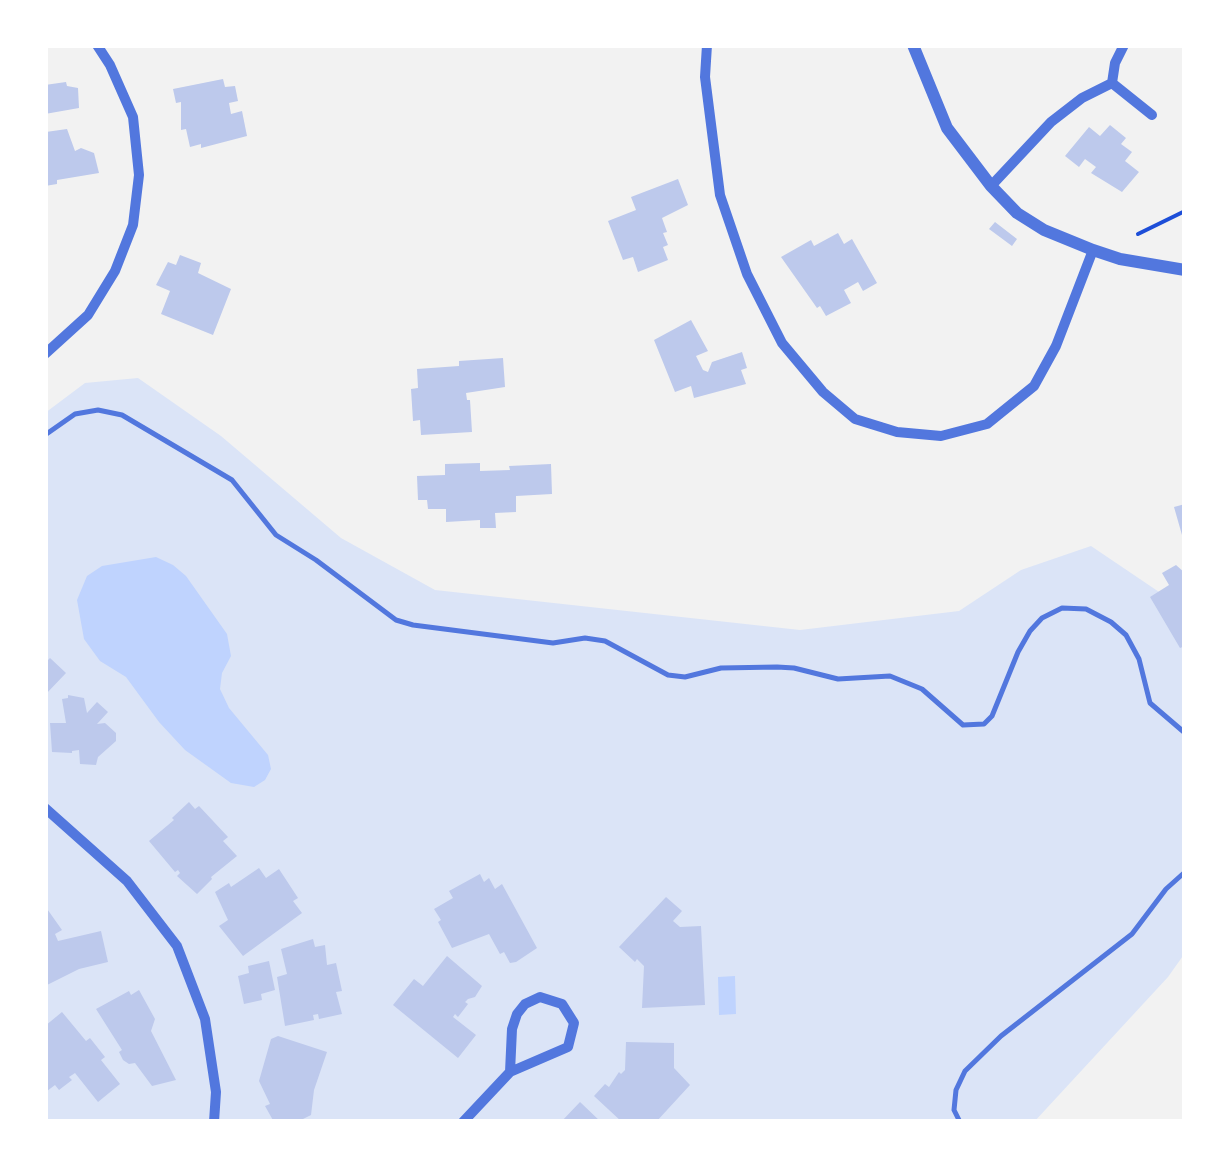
<!DOCTYPE html>
<style>
body{margin:0}
#map{position:relative;width:1230px;height:1167px;overflow:hidden;background:#f2f2f2;font-family:"Fira Sans",sans-serif}
canvas{display:block}
.frame{position:absolute;inset:0;border:48px solid #fff;pointer-events:none}
</style>
<div id="map">
<canvas width="1230" height="1167"></canvas>
<div class="frame"></div>
</div>
<script>
const ctx = document.querySelector('canvas').getContext('2d');
ctx.lineJoin = 'round';
function paint(path, color) { ctx.fillStyle = color; ctx.fill(path, 'evenodd'); }
const poly = rows => new Path2D(rows.map(r => 'M' + r).join(''));
function trace(path, color, width, dash) { ctx.strokeStyle = color; ctx.lineWidth = width; ctx.lineCap = dash ? 'butt' : 'round'; ctx.setLineDash(dash || []); ctx.stroke(path); }
paint(poly([
 [138,378,221,436,341,538,435,590,800,630,959,611,1021,570,1091,546,1168,598,1185,629,1185,953,1168,977,1034,1122,45,1122,45,413,85,383]
]), '#dbe4f7');
paint(poly([
 [156,557,173,565,186,576,227,634,231,656,222,673,220,689,229,708,268,755,271,769,265,780,254,787,231,783,185,750,159,722,126,677,100,661,84,639,77,600,87,576,102,566],
 [735,976,736,1014,719,1015,718,977]
]), '#bfd3fe');
paint(poly([
 [223,79,225,87,235,86,238,101,229,103,231,114,242,111,247,136,201,148,201,144,190,147,186,129,181,130,181,102,176,103,173,89],
 [66,82,67,86,78,88,79,108,45,114,45,85],
 [1110,125,1126,138,1121,144,1132,152,1125,161,1139,172,1122,192,1091,173,1096,167,1085,159,1079,167,1065,156,1089,127,1100,136],
 [67,129,75,151,81,148,94,153,99,173,57,180,57,184,45,186,46,132],
 [678,179,688,205,662,218,667,232,663,233,668,245,663,247,668,260,638,272,633,257,623,260,608,221,636,210,631,197],
 [995,222,1017,239,1012,246,989,229],
 [838,233,844,244,852,239,877,283,863,291,858,282,844,290,851,303,826,316,820,306,817,308,781,257,811,240,814,246],
 [180,255,201,263,198,273,231,289,213,335,161,314,170,291,156,285,168,262,176,265],
 [691,320,708,351,696,356,703,370,708,372,712,362,742,352,747,368,741,370,746,384,694,398,691,386,675,392,654,340],
 [503,358,505,387,466,393,467,400,470,400,472,432,421,435,420,420,413,421,411,389,418,388,417,369,459,366,459,361],
 [480,463,480,471,510,470,509,466,551,464,552,494,516,496,516,512,495,513,496,528,480,528,480,520,446,522,446,509,428,509,427,500,418,500,417,476,445,475,445,464],
 [1185,504,1185,542,1184,542,1174,507],
 [1176,565,1185,573,1185,646,1180,648,1150,597,1169,585,1162,573],
 [50,658,66,673,45,695,45,663],
 [68,695,84,698,87,713,97,702,108,712,97,724,105,723,116,733,116,741,98,757,96,765,80,764,79,750,72,751,72,753,52,752,50,723,66,723,62,699,68,698],
 [189,802,195,809,199,806,228,837,223,841,237,856,211,877,212,879,197,894,177,876,180,873,178,870,175,872,149,841,174,820,172,818],
 [259,868,266,878,279,869,298,898,293,901,302,913,243,956,219,926,228,920,215,892,229,883,231,887],
 [480,874,484,882,489,878,495,889,502,884,537,948,516,962,510,963,504,952,500,954,489,934,452,948,438,922,441,920,434,909,453,898,449,891],
 [666,897,682,911,673,921,680,927,701,926,705,1005,642,1008,644,966,637,959,635,962,619,947],
 [45,906,62,930,55,934,58,941,101,931,108,962,79,969,45,986],
 [313,939,315,947,325,945,327,965,336,963,342,991,336,992,342,1014,319,1019,318,1014,313,1015,314,1020,285,1026,277,977,287,974,281,949],
 [447,956,482,986,475,997,468,999,465,1002,468,1004,458,1017,455,1014,453,1017,476,1035,458,1058,393,1005,414,979,423,986],
 [269,961,275,990,261,994,262,1000,244,1004,238,976,249,973,248,966],
 [139,990,155,1019,151,1031,176,1080,152,1086,135,1063,129,1064,123,1060,119,1052,122,1050,96,1009,129,991,131,995],
 [62,1012,86,1041,90,1038,105,1057,101,1060,120,1084,98,1102,75,1073,69,1077,72,1080,59,1090,55,1085,47,1091,45,1089,45,1026],
 [278,1036,327,1052,314,1090,311,1115,297,1122,274,1122,265,1106,270,1104,259,1081,271,1039],
 [626,1042,674,1043,674,1068,690,1085,656,1122,622,1122,594,1096,605,1084,609,1087,619,1072,621,1074,625,1070],
 [580,1102,601,1122,561,1122]
]), '#bdc9ec');
trace(poly([
 [1138,234,1185,211]
]), '#1d4ed8', 4);
trace(poly([
 [45,435,75,414,98,410,122,415,232,480,276,535,316,560,396,620,413,625,553,643,585,638,605,641,668,675,685,677,721,668,777,667,794,668,838,679,890,676,922,689,963,725,984,724,992,716,1018,652,1030,631,1042,618,1062,608,1086,609,1111,622,1126,635,1139,659,1150,703,1185,733],
 [960,1122,954,1110,956,1090,965,1071,1001,1036,1132,934,1166,889,1185,872]
]), '#5277de', 5);
trace(poly([
 [707,45,705,77,720,195,747,274,782,343,823,392,855,419,897,432,941,436,987,424,1034,386,1056,346,1093,250],
 [1112,83,1152,115],
 [991,186,1051,122,1082,98,1112,83,1115,63,1124,45],
 [45,354,88,315,115,271,133,225,139,175,133,117,110,65,97,45],
 [45,808,127,881,177,946,205,1019,216,1092,214,1122],
 [463,1122,510,1072,568,1047,574,1023,562,1004,540,997,525,1004,517,1014,512,1029,510,1072]
]), '#5277de', 10);
trace(poly([
 [913,45,947,128,991,186,1017,213,1044,230,1093,250,1120,259,1185,270]
]), '#5277de', 12);
</script>
